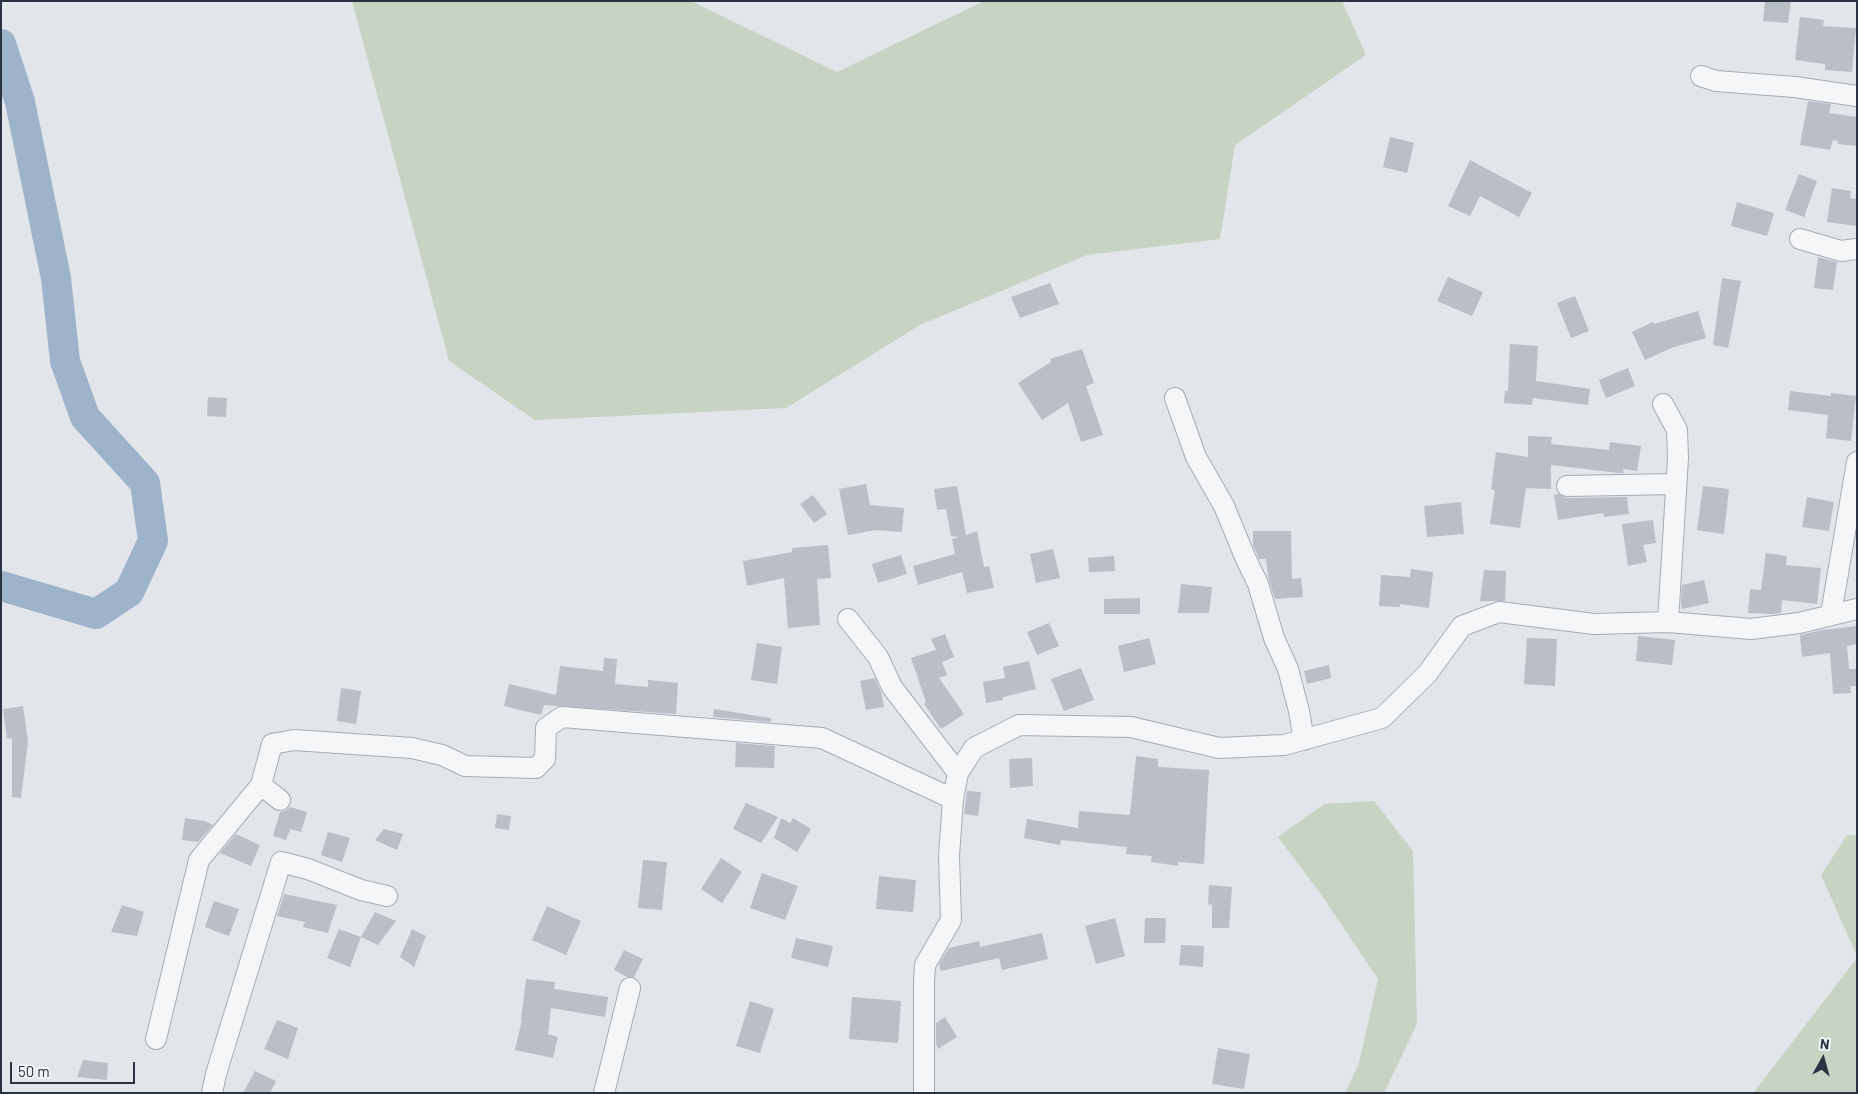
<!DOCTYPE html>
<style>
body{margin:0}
#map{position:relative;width:1858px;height:1094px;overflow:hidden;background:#e2e5ea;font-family:Barlow,sans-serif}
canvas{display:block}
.frame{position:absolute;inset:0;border:2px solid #2a3342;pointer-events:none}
.north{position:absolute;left:1798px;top:1034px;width:50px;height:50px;-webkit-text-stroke:4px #f1f4f7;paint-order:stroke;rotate:7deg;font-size:14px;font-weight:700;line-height:20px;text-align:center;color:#2a3342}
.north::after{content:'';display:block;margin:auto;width:18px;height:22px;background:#2a3342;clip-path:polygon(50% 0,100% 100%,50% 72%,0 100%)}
.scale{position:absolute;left:10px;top:1062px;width:125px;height:22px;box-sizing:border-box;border:2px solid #2a3342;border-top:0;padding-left:6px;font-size:15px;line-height:18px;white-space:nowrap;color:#2a3342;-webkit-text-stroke:4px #f1f4f7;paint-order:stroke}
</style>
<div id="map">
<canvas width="1858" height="1094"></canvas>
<div class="frame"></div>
<div class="north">N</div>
<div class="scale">50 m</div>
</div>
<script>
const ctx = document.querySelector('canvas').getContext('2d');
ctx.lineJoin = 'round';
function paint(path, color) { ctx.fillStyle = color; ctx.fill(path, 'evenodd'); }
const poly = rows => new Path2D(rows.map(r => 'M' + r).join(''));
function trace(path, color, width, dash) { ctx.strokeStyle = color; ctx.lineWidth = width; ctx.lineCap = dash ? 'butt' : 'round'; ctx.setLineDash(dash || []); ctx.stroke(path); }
paint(poly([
 [352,1,691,1,837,72,984,1,1342,1,1366,55,1235,145,1220,239,1087,255,920,325,786,408,535,420,449,361],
 [1374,801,1413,851,1417,1024,1384,1093,1345,1093,1359,1063,1378,979,1320,893,1278,837,1324,804],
 [1847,835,1857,835,1857,956,1821,875],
 [1857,958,1857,1093,1753,1093,1754,1092]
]), '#c7d4c3');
trace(poly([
 [1,44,20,102,56,278,65,361,85,417,145,483,153,541,129,592,96,614,1,586]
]), '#9cb3ca', 30);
paint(poly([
 [1765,1,1791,1,1788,23,1763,21],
 [1800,17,1824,20,1823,26,1856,28,1852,72,1825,70,1825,64,1795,60],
 [1808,101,1831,104,1829,113,1857,117,1857,146,1838,144,1838,141,1833,140,1830,150,1800,145],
 [1390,137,1414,143,1407,173,1383,167],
 [1470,160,1532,193,1519,217,1480,196,1470,216,1448,206],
 [1799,174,1817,181,1804,217,1785,210],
 [1832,188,1851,191,1850,198,1857,199,1857,226,1827,222],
 [1737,202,1774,213,1767,236,1731,226],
 [1818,257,1837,262,1833,290,1814,288],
 [1448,277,1483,292,1472,316,1437,301],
 [1722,278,1741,281,1728,348,1713,345],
 [1050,283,1059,304,1020,318,1011,297],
 [1575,296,1589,331,1571,338,1557,303],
 [1698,311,1706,338,1671,348,1645,360,1632,332,1653,322,1654,324],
 [1510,344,1538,346,1536,381,1590,389,1588,405,1533,398,1532,405,1504,403,1505,391,1508,391],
 [1082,349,1094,383,1086,386,1103,435,1081,442,1068,403,1042,420,1018,383,1051,362,1050,359],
 [1628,368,1635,386,1606,398,1599,380],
 [1790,391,1831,396,1831,393,1856,396,1851,441,1826,438,1828,415,1788,410],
 [208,397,227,398,226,417,207,416],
 [1528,436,1552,437,1551,444,1609,450,1610,442,1641,446,1637,471,1623,469,1624,473,1619,473,1551,465,1551,489,1526,488,1520,528,1490,524,1495,490,1491,489,1496,452,1528,457],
 [866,484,870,505,904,508,902,532,876,530,848,535,839,489],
 [957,486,966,535,977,531,984,567,989,566,994,588,967,593,962,572,918,585,913,566,955,554,952,539,959,537,951,536,946,509,937,510,934,489],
 [1703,486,1729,489,1724,534,1697,530],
 [1559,494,1567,498,1627,497,1629,514,1604,517,1603,513,1558,520,1554,495],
 [813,495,827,514,814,523,800,504],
 [1807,497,1834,502,1829,531,1802,527],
 [1461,502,1464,534,1427,537,1424,506],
 [1653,520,1656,543,1643,545,1647,562,1628,566,1622,524],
 [1253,531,1291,531,1292,579,1301,578,1303,597,1275,599,1268,577,1266,559,1259,559,1253,545],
 [828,545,831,578,817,579,820,625,788,628,784,578,747,586,743,561,792,552,792,548],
 [1053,549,1060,578,1036,583,1030,554],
 [1766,553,1787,556,1786,565,1821,568,1817,604,1782,600,1781,613,1772,614,1748,613,1750,589,1761,590],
 [901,555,907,574,878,583,872,564],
 [1114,556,1115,571,1089,572,1088,558],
 [1411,569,1433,572,1429,608,1400,604,1400,607,1379,606,1381,575,1410,577],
 [1484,570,1506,571,1505,601,1480,601],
 [1704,580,1709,603,1682,609,1681,603,1682,585],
 [1181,584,1212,587,1209,613,1178,613],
 [1140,598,1140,614,1104,614,1104,599],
 [1049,623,1059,646,1037,655,1027,632],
 [1857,626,1857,644,1847,646,1849,669,1857,669,1857,686,1850,686,1851,693,1833,694,1830,653,1802,657,1800,635,1822,630],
 [945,634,954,657,942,662,947,675,939,678,964,714,941,729,924,704,926,702,911,658,936,650,931,639],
 [1638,636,1675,640,1672,665,1636,661],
 [1149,638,1156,664,1124,672,1118,646],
 [1527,638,1557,639,1555,686,1524,684],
 [757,643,782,647,777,684,751,680],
 [604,658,617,659,615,684,648,687,648,680,678,683,676,714,544,705,541,715,504,706,509,684,556,695,560,666,603,671],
 [1029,661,1036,689,1003,697,1003,700,986,703,983,682,1005,678,1003,667],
 [1329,665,1331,678,1307,684,1304,671],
 [1081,668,1094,700,1064,711,1051,679],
 [875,678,881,692,884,707,866,710,860,681],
 [341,688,361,691,356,724,337,721],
 [23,706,28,741,21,798,12,797,12,738,7,739,3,709],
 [714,709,771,718,771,722,713,717],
 [736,743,775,746,774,768,735,767],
 [1136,756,1158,759,1158,767,1209,770,1204,864,1178,862,1178,866,1151,862,1152,856,1126,854,1127,847,1061,840,1060,845,1024,838,1027,819,1078,828,1079,811,1130,815],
 [1032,758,1033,786,1010,788,1009,759],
 [967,791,981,792,978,816,964,814],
 [746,803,778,817,761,843,733,829],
 [290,807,307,812,301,832,290,829,286,840,273,836,280,812,285,811],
 [497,814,511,816,509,830,495,828],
 [185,818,205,821,213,825,198,842,182,840],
 [781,818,790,823,793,818,811,829,797,852,774,838],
 [384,829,403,834,397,850,375,840],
 [328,832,350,838,342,862,321,855],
 [236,834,260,845,251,866,220,853],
 [721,858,742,872,722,903,701,889],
 [643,860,667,862,662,910,638,908],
 [762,873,798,886,785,920,750,908],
 [879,876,916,880,913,912,876,909],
 [1209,885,1232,887,1229,928,1212,928,1212,905,1208,904],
 [284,894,337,905,328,933,303,927,305,922,277,916],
 [214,901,239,909,229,936,205,927],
 [122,905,144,912,137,936,111,932],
 [547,906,581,921,566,955,532,940],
 [375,912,396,921,378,945,361,937],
 [1115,918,1125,956,1096,964,1085,926],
 [1145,918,1166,918,1165,943,1144,943],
 [339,929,361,937,350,967,327,958],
 [412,929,426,936,414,967,400,957],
 [1042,933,1048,959,1002,970,999,958,941,971,939,964,949,948,979,941,980,947],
 [796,938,833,946,828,967,791,958],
 [1181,945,1204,946,1203,967,1179,965],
 [624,950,643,959,634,977,627,977,614,970],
 [526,979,555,982,554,989,608,997,605,1017,551,1008,548,1034,558,1037,553,1058,515,1050,522,1020,521,1020],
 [852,997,901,1001,898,1043,849,1039],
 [750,1001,774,1009,760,1053,736,1046],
 [945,1017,957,1037,938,1049,936,1044,936,1023],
 [277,1020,298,1028,288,1059,264,1049],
 [1218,1048,1250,1054,1244,1089,1212,1084],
 [83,1060,108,1063,107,1080,77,1077],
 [255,1071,276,1081,270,1093,243,1093]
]), '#b9bec7');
const minor = poly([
 [1701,76,1716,81,1795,87,1857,96],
 [1800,239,1841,251,1857,249],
 [1175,398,1196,457,1224,506,1245,557,1258,584,1274,638,1288,669,1299,711,1304,740],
 [1663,404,1677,430,1678,458,1668,622],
 [1567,486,1676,484],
 [1831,614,1857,462],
 [848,619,878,657,892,687,958,773],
 [280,800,261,785,272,744,294,740,412,748,442,755,465,766,536,768,545,759,546,728,562,717,822,738,953,799],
 [156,1039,199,860,261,785],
 [212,1093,216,1074,281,862,308,869,361,890,387,896],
 [604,1093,630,988],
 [924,1093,924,982,925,965,951,920,949,856,953,799,958,773,974,748,1019,725,1131,727,1219,748,1284,745,1382,718,1427,674,1462,626,1499,612,1594,624,1668,622,1751,629,1799,623,1857,609]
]);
trace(minor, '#a7acb4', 22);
trace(minor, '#f4f6f8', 20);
</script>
